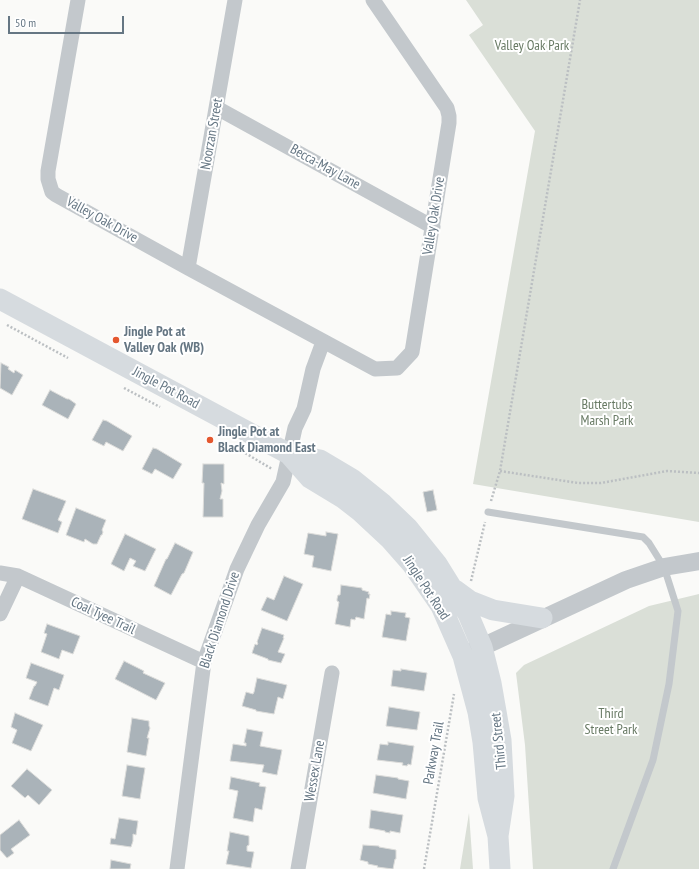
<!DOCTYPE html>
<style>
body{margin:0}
#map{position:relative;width:699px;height:869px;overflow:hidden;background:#fafaf8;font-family:"PT Sans Narrow",sans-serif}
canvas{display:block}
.scale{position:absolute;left:8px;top:16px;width:116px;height:18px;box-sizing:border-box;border:2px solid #657683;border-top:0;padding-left:5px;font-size:12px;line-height:14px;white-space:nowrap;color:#657683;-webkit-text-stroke:3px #fff;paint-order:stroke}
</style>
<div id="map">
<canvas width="699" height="869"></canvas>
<div class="scale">50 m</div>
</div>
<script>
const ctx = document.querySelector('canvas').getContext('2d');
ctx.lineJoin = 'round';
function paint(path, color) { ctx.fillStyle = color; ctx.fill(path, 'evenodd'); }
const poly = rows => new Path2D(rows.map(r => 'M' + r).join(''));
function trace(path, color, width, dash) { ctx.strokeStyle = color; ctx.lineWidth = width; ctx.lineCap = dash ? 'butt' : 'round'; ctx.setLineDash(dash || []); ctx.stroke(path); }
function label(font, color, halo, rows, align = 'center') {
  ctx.font = font + ' "PT Sans Narrow",sans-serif'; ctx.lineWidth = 4; ctx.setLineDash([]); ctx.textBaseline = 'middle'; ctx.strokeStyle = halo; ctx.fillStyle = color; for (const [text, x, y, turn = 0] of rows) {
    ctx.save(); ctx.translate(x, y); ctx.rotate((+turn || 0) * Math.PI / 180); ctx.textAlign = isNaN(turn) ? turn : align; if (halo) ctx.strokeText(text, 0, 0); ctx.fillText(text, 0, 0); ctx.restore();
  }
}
paint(poly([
 [466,0,699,0,699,522,473,484,535,131,469,35,483,25],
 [699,594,699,869,533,869,525,745,516,673,524,665,649,606],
 [469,813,473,869,460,869]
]), '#dadfd7');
const building = poly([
 [1,363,9,367,8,369,14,373,15,370,23,375,12,395,0,388,1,363],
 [50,390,67,399,69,399,76,404,68,419,42,405,50,390],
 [103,420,107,421,132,436,123,451,106,442,104,446,92,440,103,420],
 [153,448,157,449,182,464,173,479,155,469,152,474,142,469,153,448],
 [203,464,224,464,224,484,221,483,222,491,220,499,223,499,223,517,203,517,204,483,202,483,203,464],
 [33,489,66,501,58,520,62,522,58,533,22,519,33,489],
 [433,490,437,510,427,512,423,492,433,490],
 [76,508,106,520,102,530,103,532,102,535,101,535,97,544,93,544,85,539,84,542,66,535,76,508],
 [326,532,338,534,331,571,312,567,314,556,304,554,308,533,326,536,326,532],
 [125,534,156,549,145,571,133,566,136,561,130,558,124,571,111,564,125,534],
 [175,543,193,552,184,573,182,574,171,595,154,586,166,559,167,559,175,543],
 [284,576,303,584,287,621,261,610,267,597,274,600,284,576],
 [341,585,362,588,362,590,369,592,368,594,370,594,369,599,367,598,364,619,356,617,355,620,351,619,350,627,335,624,339,602,337,601,337,599,338,595,340,595,341,585],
 [391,611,406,613,405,617,410,618,406,641,382,637,386,614,391,615,391,611],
 [47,624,80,636,73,654,62,650,59,659,41,652,47,634,44,633,47,624],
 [262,628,284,635,283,638,284,638,278,652,285,654,281,663,268,660,268,659,252,653,255,644,257,645,258,643,257,642,262,628],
 [124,661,144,671,143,673,165,683,156,700,115,679,124,661],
 [31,663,64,675,59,690,54,688,48,706,29,699,34,686,35,686,37,682,26,678,31,663],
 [401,669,427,673,424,691,391,686,393,670,401,671,401,669],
 [257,678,287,685,283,699,278,697,274,714,256,711,256,710,242,706,246,692,253,694,254,692,257,678],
 [389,707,420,712,417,730,386,726,389,707],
 [15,713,43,725,31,751,12,743,17,730,11,727,15,713],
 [132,718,149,721,149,726,150,728,147,738,149,738,146,756,127,752,132,718],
 [247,729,263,732,260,746,282,750,277,775,262,772,264,765,230,761,233,744,246,746,246,743,244,743,247,729],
 [388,742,414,746,411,765,408,764,407,766,402,765,403,763,377,760,380,744,388,745,388,742],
 [127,765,145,768,140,799,122,796,127,765],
 [27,769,52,790,39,805,28,795,25,798,11,786,27,769],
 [376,775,398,778,398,779,409,781,406,799,373,793,376,775],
 [231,777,260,783,259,786,266,787,262,810,255,808,253,822,233,818,238,791,229,789,231,777],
 [371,810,403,815,400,833,390,831,390,833,385,832,385,831,369,828,371,810],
 [119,818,138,821,136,835,133,834,133,841,131,847,110,844,111,838,115,839,119,818],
 [19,820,30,835,11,849,14,853,7,858,0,850,0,835,19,820],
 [230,832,249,836,249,845,247,846,247,851,254,852,251,868,226,864,229,851,227,851,230,832],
 [363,845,379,846,379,847,396,850,396,859,395,859,393,869,377,867,378,866,368,864,368,862,360,860,363,845],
 [111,860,131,864,130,869,110,869,111,860]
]);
paint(building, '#aab3b9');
trace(building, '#dcdcda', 1);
trace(poly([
 [7,325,68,358],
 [124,388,160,407],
 [235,447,272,469],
 [500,471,578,483,601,483,667,471,699,473],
 [491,501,500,471,580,0],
 [471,581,485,522],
 [424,869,454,694]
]), '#bbbfc2', 2.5, [2, 2]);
trace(poly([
 [488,512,643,537,649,543,664,567,678,611,669,684,653,760,613,869]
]), '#c3c8cc', 7);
trace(poly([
 [78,0,48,171,48,179,52,192,56,195,188,268,375,369,397,368,412,352,449,123,449,116,447,108,373,0],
 [217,108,433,227],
 [188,268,235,0],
 [0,573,18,576,204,662],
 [0,614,18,576],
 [177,869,204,662,237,569,258,525,283,482,295,428,304,409,313,369,323,342],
 [298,869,332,673]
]), '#c3c8cc', 15);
trace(poly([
 [469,653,626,580,664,567,699,561]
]), '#c3c8cc', 18);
trace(poly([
 [0,299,289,454,310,478,343,498,361,512,390,539,412,564,441,606,463,656,478,712,483,742,488,798,498,836],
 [289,454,320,460,352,479,383,504,408,528,437,564,468,614,482,647,491,683,501,740,504,796,498,836,500,869],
 [455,590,470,601,493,610,542,618]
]), '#d6dbdf', 21);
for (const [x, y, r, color] of [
 [116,340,4,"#e4572e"],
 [210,440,4,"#e4572e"]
]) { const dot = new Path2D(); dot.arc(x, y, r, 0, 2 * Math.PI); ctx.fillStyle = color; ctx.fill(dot); trace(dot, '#fff', 1.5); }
label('14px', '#687a64', '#fff', [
 ["Valley Oak Park",532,46],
 ["Buttertubs",607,405],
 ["Marsh Park",607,421],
 ["Third",611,714],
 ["Street Park",611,730]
]);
label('14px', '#657683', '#fff', [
 ["Noorzan Street",212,134,-80],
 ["Becca-May Lane",325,167,29],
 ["Valley Oak Drive",434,216,-81],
 ["Valley Oak Drive",102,220,29],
 ["Jingle Pot Road",166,388,28],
 ["Jingle Pot Road",426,588,57],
 ["Coal Tyee Trail",103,616,25],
 ["Black Diamond Drive",220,620,-72],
 ["Third Street",499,741,-96],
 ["Parkway Trail",434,753,-80],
 ["Wessex Lane",315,771,-80]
]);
label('bold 14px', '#657683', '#fff', [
 ["Jingle Pot at",124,332],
 ["Valley Oak (WB)",124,348],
 ["Jingle Pot at",218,432],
 ["Black Diamond East",218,448]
], 'left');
</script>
